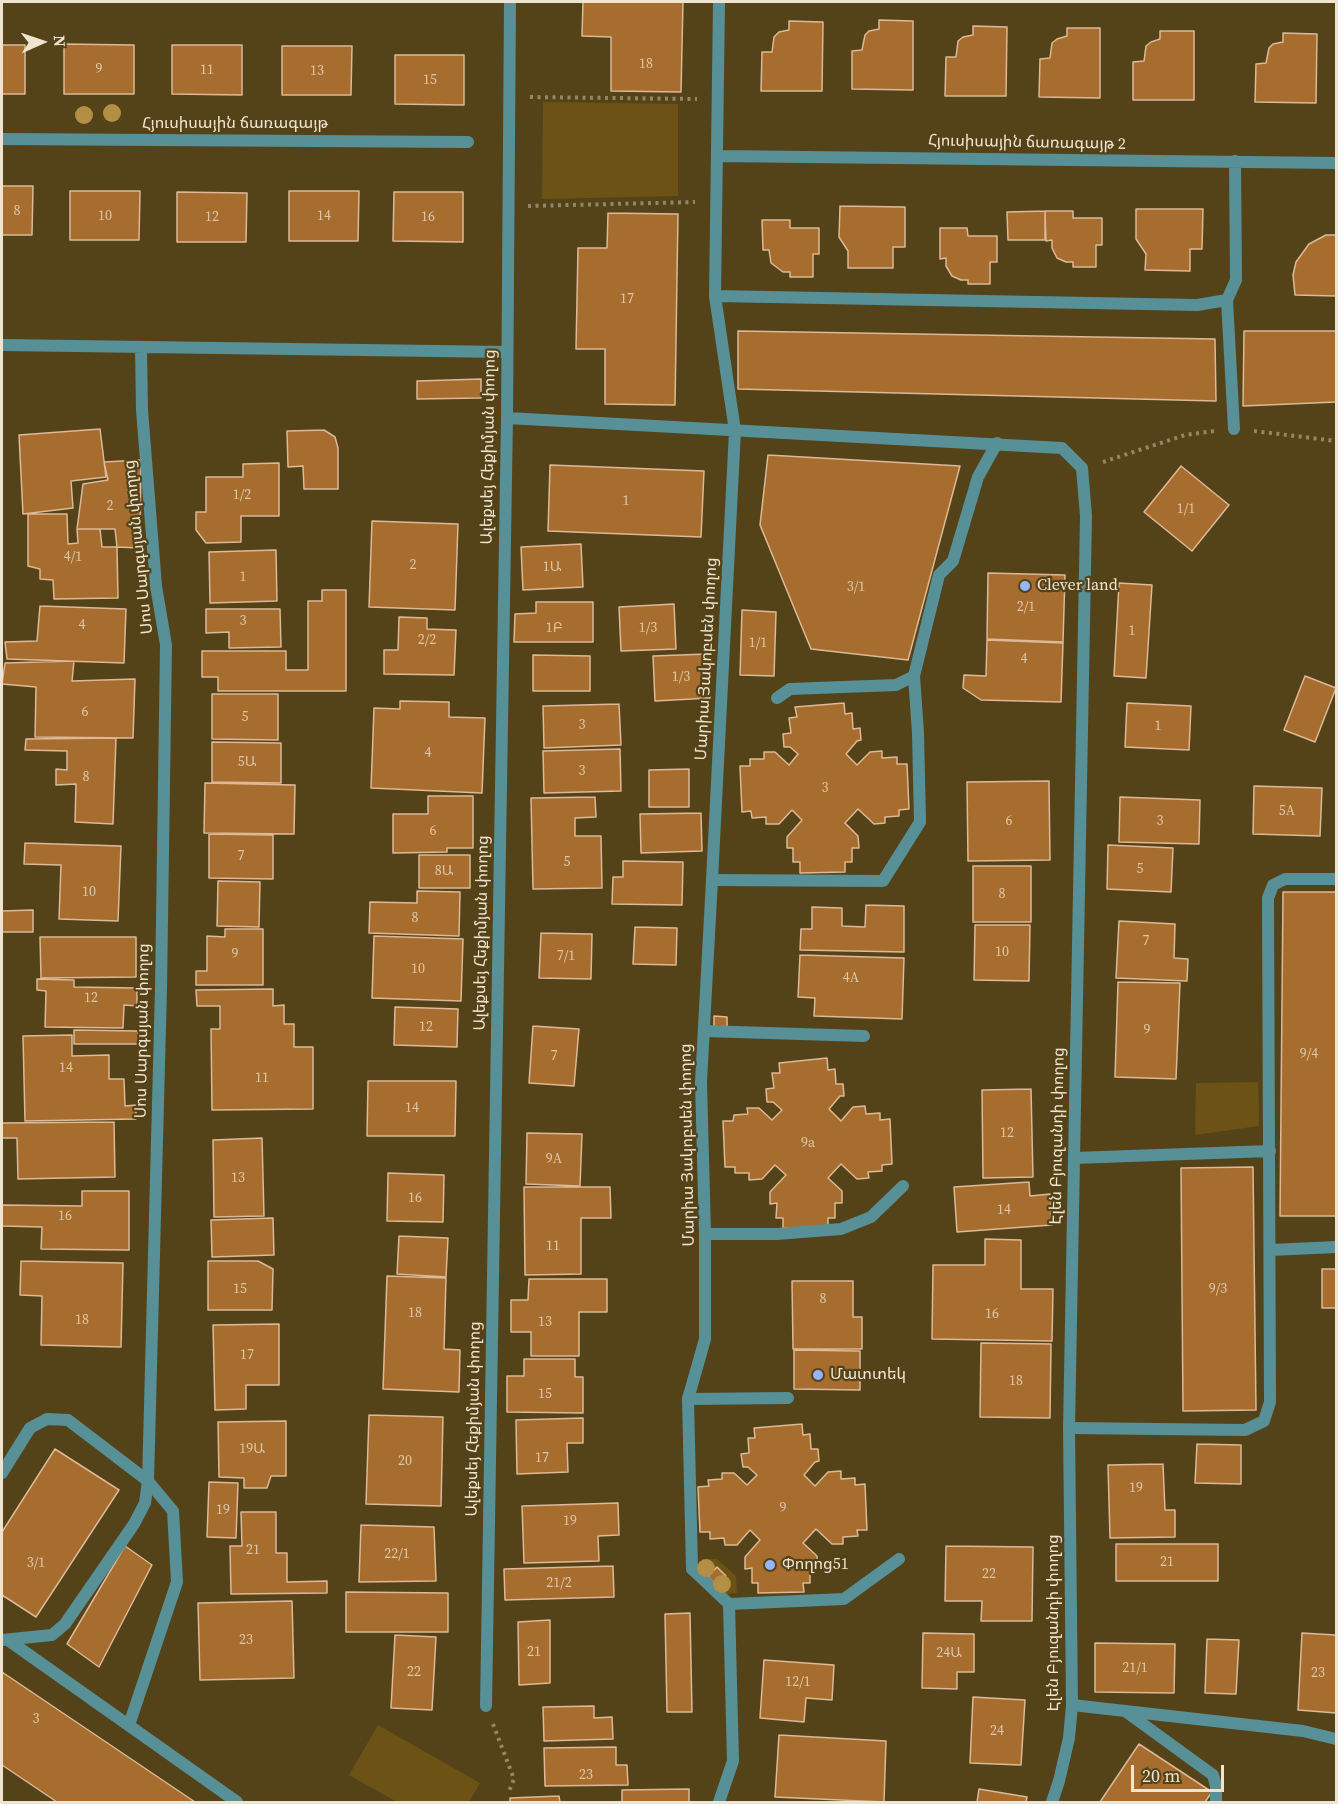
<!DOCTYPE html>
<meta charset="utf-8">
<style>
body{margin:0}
#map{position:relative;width:1338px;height:1804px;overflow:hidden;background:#544219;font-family:"Source Serif 4",serif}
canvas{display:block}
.frame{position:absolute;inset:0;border:3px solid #efe4cf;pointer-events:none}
.north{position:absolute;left:12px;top:12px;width:60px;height:60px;-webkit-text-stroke:4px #544219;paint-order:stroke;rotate:87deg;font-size:16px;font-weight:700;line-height:24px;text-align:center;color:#efe4cf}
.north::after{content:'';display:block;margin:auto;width:21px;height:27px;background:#efe4cf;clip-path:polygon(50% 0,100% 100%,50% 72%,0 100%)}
.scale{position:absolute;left:1131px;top:1765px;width:93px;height:27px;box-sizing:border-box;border:3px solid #efe4cf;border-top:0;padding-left:8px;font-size:18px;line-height:21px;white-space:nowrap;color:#efe4cf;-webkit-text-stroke:4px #544219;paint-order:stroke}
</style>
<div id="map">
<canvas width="1338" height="1804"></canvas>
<div class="frame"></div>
<div class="north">N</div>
<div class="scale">20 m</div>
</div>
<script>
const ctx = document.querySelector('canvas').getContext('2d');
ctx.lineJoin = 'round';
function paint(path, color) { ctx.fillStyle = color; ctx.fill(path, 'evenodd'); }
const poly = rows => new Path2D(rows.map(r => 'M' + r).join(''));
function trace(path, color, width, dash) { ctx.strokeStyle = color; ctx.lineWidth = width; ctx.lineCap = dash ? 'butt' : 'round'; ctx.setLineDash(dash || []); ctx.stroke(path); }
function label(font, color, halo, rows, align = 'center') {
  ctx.font = font + ' "Source Serif 4","Noto Sans Armenian",serif'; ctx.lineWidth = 4.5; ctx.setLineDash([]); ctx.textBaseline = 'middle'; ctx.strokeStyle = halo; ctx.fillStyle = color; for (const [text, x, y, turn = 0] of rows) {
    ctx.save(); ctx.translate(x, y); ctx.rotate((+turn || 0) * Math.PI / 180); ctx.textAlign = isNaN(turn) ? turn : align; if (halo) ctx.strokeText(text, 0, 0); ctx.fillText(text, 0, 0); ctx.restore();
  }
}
paint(poly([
 [543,102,678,104,678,196,542,199],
 [1258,1082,1259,1126,1195,1135,1196,1083],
 [702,1559,717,1559,736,1576,737,1593,725,1594,702,1573],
 [378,1725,480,1783,469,1802,397,1802,349,1775]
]), '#6c5215');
const building = poly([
 [583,2,683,2,681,92,611,91,611,37,582,36,583,2],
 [879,20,913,21,913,90,852,89,852,51,862,50,865,35,869,31,879,29,879,20],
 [789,21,823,22,822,91,761,91,762,52,772,52,774,37,779,32,789,30,789,21],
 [973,26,1007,27,1006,96,945,96,946,57,956,57,958,41,963,37,973,35,973,26],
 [1067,28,1100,28,1100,98,1039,97,1040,59,1050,58,1052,43,1057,39,1067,36,1067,28],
 [1160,31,1194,31,1194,100,1133,100,1133,62,1144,61,1146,46,1151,42,1160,39,1160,31],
 [1283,33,1317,34,1316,103,1255,102,1256,64,1266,63,1269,48,1273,44,1283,42,1283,33],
 [64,44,134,45,134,94,64,94,64,44],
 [2,45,25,45,25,94,2,94,2,45],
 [172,45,242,45,242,95,172,94,172,45],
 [282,46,352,46,351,95,282,95,282,46],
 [395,55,464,55,464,105,395,104,395,55],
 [2,186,33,186,32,235,2,235,2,186],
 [70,191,140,191,139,240,70,240,70,191],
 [289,191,359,191,358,241,289,241,289,191],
 [177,192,247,193,246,242,177,242,177,192],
 [394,192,463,192,463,242,393,241,394,192],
 [840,206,905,207,905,247,893,247,893,268,848,268,848,251,839,237,840,206],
 [1136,209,1203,209,1202,249,1190,249,1190,271,1145,270,1146,254,1136,239,1136,209],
 [1045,211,1073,211,1073,218,1102,218,1102,245,1096,245,1096,267,1073,267,1073,262,1066,262,1057,258,1052,248,1052,240,1046,241,1045,211],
 [1045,211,1045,240,1008,240,1007,212,1045,211],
 [608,213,678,214,675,405,605,404,605,349,576,349,578,248,607,248,608,213],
 [762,220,790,220,790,228,819,228,819,254,813,254,813,277,790,277,790,272,783,272,771,263,769,250,763,250,762,220],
 [940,228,967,228,968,236,997,236,997,262,990,262,990,284,968,284,968,280,961,280,952,276,946,266,946,258,940,259,940,228],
 [1326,235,1336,235,1336,296,1295,295,1293,275,1296,262,1309,244,1326,235],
 [738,331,1215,339,1216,401,738,389,738,331],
 [1244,331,1336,331,1336,402,1243,406,1244,331],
 [481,379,481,398,417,399,417,381,481,379],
 [100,429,106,477,71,481,73,508,23,514,19,435,100,429],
 [324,430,335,437,338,448,338,489,304,489,303,466,288,467,287,431,324,430],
 [768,455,960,466,908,660,811,649,760,525,768,455],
 [141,460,140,548,117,547,115,529,77,529,83,484,108,480,104,462,141,460],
 [279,463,279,516,241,516,241,542,206,543,196,530,196,512,206,512,206,477,243,477,243,464,279,463],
 [550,465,704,471,701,537,548,531,550,465],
 [1181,466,1229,505,1192,551,1144,512,1181,466],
 [28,514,67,514,68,544,78,543,77,529,100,529,102,547,117,547,118,598,54,599,53,580,40,579,40,569,28,566,28,514],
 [372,521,458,524,455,610,369,607,372,521],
 [581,544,583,587,523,590,521,547,581,544],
 [276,550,277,601,210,603,209,552,276,550],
 [988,573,1065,575,1063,642,987,639,988,573],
 [1119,583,1152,585,1146,678,1114,676,1119,583],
 [322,590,346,590,346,691,218,691,218,677,202,677,202,651,286,651,286,670,308,670,308,601,322,601,322,590],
 [536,602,593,602,593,642,514,642,515,614,536,613,536,602],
 [674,604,676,649,621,651,619,607,674,604],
 [40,606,126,609,124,663,7,659,5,642,37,641,40,606],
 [206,609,280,609,281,647,229,648,229,632,206,633,206,609],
 [742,610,776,612,774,676,740,675,742,610],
 [399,617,427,618,427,629,456,630,454,675,384,674,384,650,398,650,399,617],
 [987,640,1063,643,1061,702,981,700,963,688,964,675,986,676,987,640],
 [707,654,710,698,655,701,653,656,707,654],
 [533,655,590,656,590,691,533,691,533,655],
 [74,661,72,681,135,679,133,738,35,737,36,687,2,684,5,663,74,661],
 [1305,676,1336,688,1315,742,1284,730,1305,676],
 [212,694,278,694,278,740,212,739,212,694],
 [400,701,449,702,449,717,485,718,482,793,371,788,374,708,400,709,400,701],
 [844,703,845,714,852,713,853,729,860,728,861,740,857,741,846,754,857,765,870,752,882,751,882,758,897,757,897,764,907,764,909,809,899,810,899,816,885,817,885,823,874,824,858,809,845,823,858,836,859,848,852,848,852,862,845,862,845,872,800,873,800,862,793,862,793,848,787,848,787,837,802,820,792,810,779,824,766,824,766,817,752,818,751,811,742,812,740,766,750,766,750,759,764,759,764,752,775,752,789,765,798,754,790,747,784,747,783,734,791,733,789,718,797,717,795,707,844,703],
 [1127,703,1191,706,1189,750,1125,747,1127,703],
 [619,704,621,745,544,748,543,706,619,704],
 [116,738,113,824,75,822,76,784,56,785,56,769,67,770,67,751,25,750,26,739,116,738],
 [212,742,281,743,281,783,212,782,212,742],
 [620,749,621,791,544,793,543,751,620,749],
 [689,769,689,807,649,807,649,770,689,769],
 [1049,781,1050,860,968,861,967,782,1049,781],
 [205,783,295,785,294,834,204,833,205,783],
 [1254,786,1322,788,1320,836,1253,834,1254,786],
 [428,796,473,796,473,848,447,848,447,852,393,853,393,814,428,814,428,796],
 [595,797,596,817,575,818,575,836,601,836,602,888,533,889,531,798,595,797],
 [1120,797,1200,800,1199,844,1119,842,1120,797],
 [701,813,702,851,641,853,640,814,701,813],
 [209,834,273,835,273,879,209,878,209,834],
 [25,843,121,846,118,921,59,919,61,865,24,864,25,843],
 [1108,845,1173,848,1171,892,1107,889,1108,845],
 [419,855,470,855,470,888,419,888,419,855],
 [623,861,683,862,682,905,612,904,613,877,623,877,623,861],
 [973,866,1031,866,1031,922,973,922,973,866],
 [218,881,260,882,259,927,217,926,218,881],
 [417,891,460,892,459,936,369,933,370,902,417,903,417,891],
 [1283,892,1336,892,1336,1216,1280,1216,1283,892],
 [866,905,904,906,904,952,800,950,801,929,812,929,812,907,842,908,842,926,865,927,866,905],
 [33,910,33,932,2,932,2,911,33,910],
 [1119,921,1175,924,1174,958,1188,959,1187,981,1116,978,1119,921],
 [975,925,1030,925,1029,981,974,980,975,925],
 [635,927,677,928,676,965,633,964,635,927],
 [225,929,263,929,263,985,196,985,196,971,207,971,207,936,225,937,225,929],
 [541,933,592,934,591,979,539,978,541,933],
 [374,936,463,939,461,1001,372,998,374,936],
 [40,937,136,937,136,977,41,978,40,937],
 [800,955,904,958,902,1019,814,1016,815,998,798,997,800,955],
 [37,979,74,980,74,987,137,988,137,1006,124,1005,123,1028,45,1027,46,991,37,990,37,979],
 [1118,982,1180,983,1176,1079,1115,1077,1118,982],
 [273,989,273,1006,284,1005,284,1024,294,1024,294,1047,313,1047,313,1109,212,1110,211,1029,220,1029,220,1006,197,1006,196,990,273,989],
 [395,1007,458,1009,457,1047,394,1045,395,1007],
 [714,1016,727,1017,727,1030,714,1030,714,1016],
 [533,1026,579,1029,574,1086,529,1083,533,1026],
 [74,1030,138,1031,138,1044,74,1044,74,1030],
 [72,1035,72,1056,109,1055,109,1079,124,1079,125,1106,136,1105,136,1119,25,1121,23,1036,72,1035],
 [827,1058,828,1070,835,1069,836,1084,843,1084,844,1096,840,1096,829,1109,841,1121,853,1107,865,1106,866,1114,880,1113,880,1120,890,1119,892,1164,882,1165,882,1171,868,1172,869,1178,857,1179,841,1164,828,1178,842,1191,842,1203,835,1203,835,1218,828,1218,828,1227,783,1228,783,1218,776,1218,777,1203,770,1204,770,1192,786,1175,775,1165,762,1179,749,1180,749,1173,735,1173,735,1167,725,1167,723,1121,733,1121,734,1115,748,1114,747,1108,759,1108,772,1120,782,1110,773,1102,767,1102,766,1089,774,1088,772,1073,780,1073,779,1063,827,1058],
 [368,1081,456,1081,455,1136,367,1136,368,1081],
 [1031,1089,1033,1177,983,1178,982,1090,1031,1089],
 [114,1122,115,1177,18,1179,17,1138,2,1138,2,1123,114,1122],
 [527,1133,582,1134,580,1186,526,1184,527,1133],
 [262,1138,264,1216,214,1217,213,1140,262,1138],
 [1253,1167,1256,1410,1183,1411,1181,1168,1253,1167],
 [388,1173,444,1175,443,1222,387,1221,388,1173],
 [1029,1182,1030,1196,1050,1194,1052,1225,957,1232,954,1187,1029,1182],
 [524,1187,610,1187,611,1218,581,1218,581,1274,525,1275,524,1187],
 [82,1191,129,1191,129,1250,41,1249,42,1227,2,1226,2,1205,82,1206,82,1191],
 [273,1218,274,1255,212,1257,211,1220,273,1218],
 [399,1236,448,1238,446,1277,397,1274,399,1236],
 [985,1239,1021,1240,1021,1289,1053,1289,1052,1341,932,1339,933,1265,985,1265,985,1239],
 [21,1261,123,1263,121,1347,41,1345,42,1296,20,1295,21,1261],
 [208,1261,258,1261,273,1269,272,1310,208,1310,208,1261],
 [1322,1269,1336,1269,1336,1308,1322,1308,1322,1269],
 [387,1276,446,1278,444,1349,460,1350,459,1392,383,1389,387,1276],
 [529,1279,607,1279,607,1312,579,1312,579,1356,531,1356,531,1332,511,1332,511,1300,528,1300,529,1279],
 [792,1281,853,1281,853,1317,862,1317,862,1349,793,1349,792,1281],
 [279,1324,279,1385,246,1385,246,1409,215,1410,213,1325,279,1324],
 [981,1343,1051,1344,1050,1418,980,1417,981,1343],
 [794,1350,860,1351,860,1390,794,1389,794,1350],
 [524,1359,575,1359,575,1377,583,1377,583,1413,507,1412,507,1376,524,1376,524,1359],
 [369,1415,443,1417,441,1506,366,1504,369,1415],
 [583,1418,583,1443,567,1443,568,1472,517,1474,516,1420,583,1418],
 [286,1421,286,1476,271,1476,267,1488,244,1488,244,1478,219,1477,218,1422,286,1421],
 [802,1424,803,1435,810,1434,811,1449,818,1449,819,1461,815,1462,804,1475,815,1486,828,1472,841,1471,841,1479,855,1478,855,1485,865,1484,867,1530,857,1530,858,1536,843,1537,843,1544,832,1544,816,1529,803,1543,817,1556,817,1568,810,1569,810,1583,803,1583,804,1592,758,1593,758,1583,752,1583,752,1568,745,1569,745,1557,760,1540,750,1530,737,1545,725,1545,724,1538,710,1539,710,1532,700,1532,698,1487,709,1486,708,1480,722,1479,722,1473,734,1473,747,1485,757,1475,748,1467,743,1467,741,1454,749,1453,748,1438,755,1438,754,1428,802,1424],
 [1197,1444,1241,1445,1241,1484,1195,1483,1197,1444],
 [55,1449,119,1490,36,1617,2,1595,2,1532,55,1449],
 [1163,1464,1165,1510,1175,1510,1175,1537,1110,1538,1108,1465,1163,1464],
 [209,1482,238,1483,236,1538,207,1537,209,1482],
 [618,1503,619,1535,598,1536,599,1561,524,1563,522,1506,618,1503],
 [241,1512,276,1512,276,1553,287,1553,287,1582,327,1581,327,1593,231,1594,230,1546,242,1546,241,1512],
 [361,1525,434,1527,436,1581,359,1582,361,1525],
 [1116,1544,1218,1544,1218,1581,1116,1581,1116,1544],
 [125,1546,152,1565,99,1667,67,1644,125,1546],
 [946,1546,1033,1547,1032,1621,981,1621,982,1601,945,1601,946,1546],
 [613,1566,614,1597,505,1600,504,1569,613,1566],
 [717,1567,726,1576,718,1586,708,1577,717,1567],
 [346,1592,448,1593,448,1632,346,1632,346,1592],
 [292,1601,294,1678,200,1680,198,1603,292,1601],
 [690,1613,692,1712,667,1712,665,1614,690,1613],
 [550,1620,550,1683,519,1685,518,1622,550,1620],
 [923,1633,974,1634,974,1672,957,1672,957,1689,922,1688,923,1633],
 [1302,1633,1336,1635,1336,1713,1298,1710,1302,1633],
 [395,1635,436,1637,432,1710,391,1708,395,1635],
 [1207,1639,1239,1640,1236,1694,1205,1693,1207,1639],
 [1095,1643,1175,1644,1174,1693,1095,1692,1095,1643],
 [764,1660,834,1665,832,1700,806,1698,804,1722,760,1718,764,1660],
 [2,1672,195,1802,57,1802,2,1765,2,1672],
 [973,1697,1025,1700,1021,1765,970,1763,973,1697],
 [594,1706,594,1718,612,1717,613,1739,544,1741,543,1707,594,1706],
 [779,1735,886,1741,884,1802,775,1797,779,1735],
 [1139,1744,1212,1792,1205,1802,1100,1802,1139,1744],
 [616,1747,616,1765,627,1765,628,1785,545,1786,544,1748,616,1747],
 [689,1789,689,1802,622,1802,622,1790,689,1789],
 [979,1789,1027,1797,1026,1802,977,1802,979,1789],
 [559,1796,560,1802,510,1802,510,1798,559,1796]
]);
paint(building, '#a76d2f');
trace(building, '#ddb997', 1.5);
trace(poly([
 [530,97,697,99],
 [528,206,695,202],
 [1254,431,1336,441],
 [1103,462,1185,435,1214,431],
 [493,1724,514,1779,509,1791]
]), '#958665', 4, [3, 4.5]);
trace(poly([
 [719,2,715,296,735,431],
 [717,156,1336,163],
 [715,296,1197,305,1227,300,1236,280,1235,161],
 [1227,300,1234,429],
 [777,698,790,689,896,685,914,676],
 [712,880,883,881,920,822,918,733,914,676,939,575,953,561,978,477,997,443],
 [704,1031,864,1036],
 [1074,1158,1270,1151],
 [705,1234,777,1234,841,1229,871,1217,903,1186],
 [1271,1250,1336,1247],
 [688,1399,788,1398],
 [1069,1428,1245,1430,1264,1421,1270,1402,1268,898,1273,885,1285,879,1336,879],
 [2,1473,30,1428,47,1419,68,1420,148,1481,173,1511,177,1582,129,1725],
 [729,1604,844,1599,899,1559],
 [8,1640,237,1802],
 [1072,1705,1303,1731,1336,1739],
 [1125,1711,1213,1775,1216,1786,1216,1802]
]), '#579096', 12);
trace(poly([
 [2,139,468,142],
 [2,345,507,352],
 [507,418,1062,448,1082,468,1086,516,1069,1428,1072,1705,1069,1738,1059,1781,1052,1802],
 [2,1640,52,1635,65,1624,134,1524,145,1503,148,1481,161,989,166,645,156,586,142,410,141,347],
 [486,1706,507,418,510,2],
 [719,1802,733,1761,729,1604,692,1569,688,1399,705,1339,705,1234,701,1082,712,880,735,431]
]), '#579096', 12);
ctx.fillStyle = '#b28f45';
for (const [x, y] of [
 [112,113],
 [84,115],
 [706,1568],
 [722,1584]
]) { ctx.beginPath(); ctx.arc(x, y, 9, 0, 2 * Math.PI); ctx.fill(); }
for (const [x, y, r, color] of [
 [1025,586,6,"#95b6fd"],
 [818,1375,6,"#95b6fd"],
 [770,1565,6,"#95b6fd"]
]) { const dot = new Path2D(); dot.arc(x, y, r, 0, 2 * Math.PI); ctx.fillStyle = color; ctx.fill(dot); trace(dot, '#544219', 2); }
label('14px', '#ddc6a7', null, [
 ["18",646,64],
 ["9",99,69],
 ["11",207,70],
 ["13",317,71],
 ["15",430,80],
 ["8",17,211],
 ["10",105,216],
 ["14",324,216],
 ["12",212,217],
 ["16",428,217],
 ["17",627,299],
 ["1/2",242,495],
 ["1",626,501],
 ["2",110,506],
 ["1/1",1186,509],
 ["4/1",73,557],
 ["2",413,565],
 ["1Ա",552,567],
 ["1",243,577],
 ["3/1",856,587],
 ["2/1",1026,607],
 ["3",243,621],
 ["4",82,625],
 ["1Բ",554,628],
 ["1/3",648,628],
 ["1",1132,631],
 ["2/2",427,640],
 ["1/1",758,643],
 ["4",1024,659],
 ["1/3",681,677],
 ["6",85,712],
 ["5",245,717],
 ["3",582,725],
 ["1",1158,726],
 ["4",428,753],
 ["5Ա",247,762],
 ["3",582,771],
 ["8",86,777],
 ["3",825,788],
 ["5A",1287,811],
 ["6",1009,821],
 ["3",1160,821],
 ["6",433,831],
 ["7",241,856],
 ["5",567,862],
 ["5",1140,869],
 ["8Ա",444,871],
 ["10",89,892],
 ["8",1002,894],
 ["8",415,918],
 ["7",1146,941],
 ["10",1002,952],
 ["9",235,954],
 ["7/1",566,956],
 ["10",418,969],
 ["4A",851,978],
 ["12",91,998],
 ["12",426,1027],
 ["9",1147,1030],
 ["9/4",1309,1054],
 ["7",554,1056],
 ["14",66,1068],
 ["11",262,1078],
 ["14",412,1108],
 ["12",1007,1133],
 ["9a",808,1143],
 ["9A",554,1159],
 ["13",238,1178],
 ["16",415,1198],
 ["14",1004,1210],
 ["16",65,1216],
 ["11",553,1246],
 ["15",240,1289],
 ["9/3",1218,1289],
 ["8",823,1299],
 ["18",415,1313],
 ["16",992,1314],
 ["18",82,1320],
 ["13",545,1322],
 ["17",247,1355],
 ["18",1016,1381],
 ["15",545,1394],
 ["19Ա",252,1449],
 ["17",542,1458],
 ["20",405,1461],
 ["19",1136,1488],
 ["9",783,1508],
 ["19",223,1510],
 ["19",570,1521],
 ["21",253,1550],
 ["22/1",397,1554],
 ["21",1167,1562],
 ["3/1",36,1563],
 ["22",989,1574],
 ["21/2",559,1583],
 ["23",246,1640],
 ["21",534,1652],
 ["24Ա",949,1653],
 ["21/1",1135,1668],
 ["22",414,1672],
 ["23",1318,1673],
 ["12/1",798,1682],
 ["3",36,1719],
 ["24",997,1731],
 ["23",586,1775]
]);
label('16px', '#efe4cf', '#544219', [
 ["Հյուսիսային ճառագայթ",235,124],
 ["Հյուսիսային ճառագայթ 2",1027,143,1],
 ["Ալեքսեյ Հեքիմյան փողոց",489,447,-89],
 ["Սոս Սարգսյան փողոց",139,547,-96],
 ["Մարիա Յակոբսեն փողոց",707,659,-87],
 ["Ալեքսեյ Հեքիմյան փողոց",482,933,-89],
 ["Սոս Սարգսյան փողոց",143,1031,-89],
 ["Էլեն Բյուզանդի փողոց",1058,1136,-89],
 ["Մարիա Յակոբսեն փողոց",688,1145,-91],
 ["Ալեքսեյ Հեքիմյան փողոց",474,1419,-89],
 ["Էլեն Բյուզանդի փողոց",1054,1623,-90]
]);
label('16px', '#efe4cf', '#544219', [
 ["Clever land",1037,586],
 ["Մատտեկ",830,1375],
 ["Փողոց51",782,1565]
], 'left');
</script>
